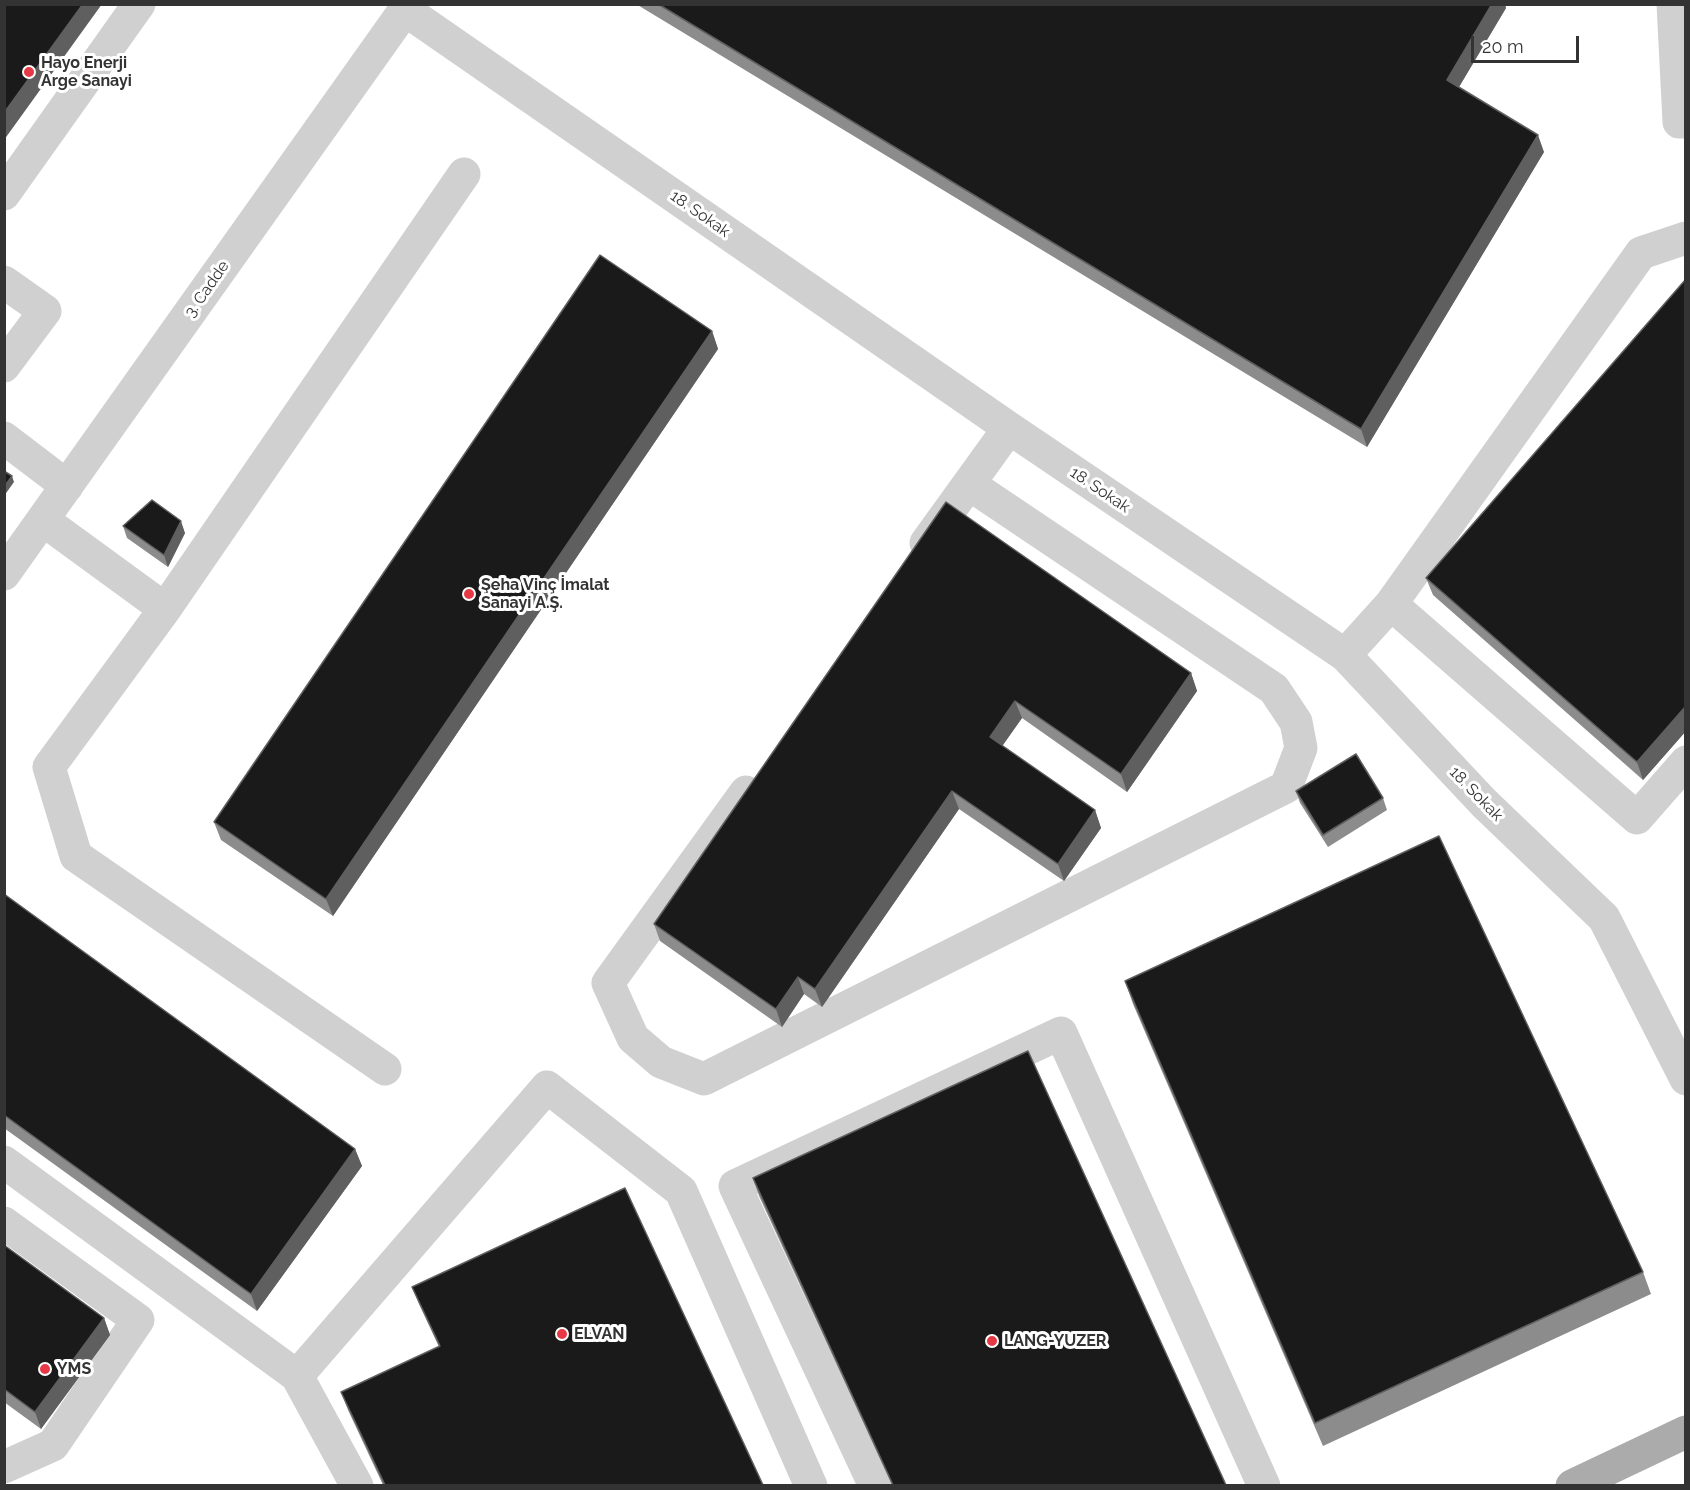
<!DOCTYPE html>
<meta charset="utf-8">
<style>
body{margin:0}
#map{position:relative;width:1690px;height:1490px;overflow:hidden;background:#fff;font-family:Raleway,sans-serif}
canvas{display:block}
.frame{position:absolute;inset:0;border:6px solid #333;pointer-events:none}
.scale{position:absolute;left:1471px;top:36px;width:108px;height:27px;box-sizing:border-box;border:3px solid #333;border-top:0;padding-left:8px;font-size:18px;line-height:21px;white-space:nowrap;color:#333;-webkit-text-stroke:4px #fff;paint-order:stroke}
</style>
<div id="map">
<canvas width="1690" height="1490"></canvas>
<div class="frame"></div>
<div class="scale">20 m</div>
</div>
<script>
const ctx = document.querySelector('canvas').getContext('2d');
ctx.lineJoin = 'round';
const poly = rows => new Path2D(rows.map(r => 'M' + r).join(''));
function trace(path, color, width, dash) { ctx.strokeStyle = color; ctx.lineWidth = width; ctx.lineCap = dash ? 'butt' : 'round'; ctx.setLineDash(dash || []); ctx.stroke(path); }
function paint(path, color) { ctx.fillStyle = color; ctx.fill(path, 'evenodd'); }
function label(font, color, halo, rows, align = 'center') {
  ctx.font = font + ' Raleway,sans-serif'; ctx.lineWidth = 6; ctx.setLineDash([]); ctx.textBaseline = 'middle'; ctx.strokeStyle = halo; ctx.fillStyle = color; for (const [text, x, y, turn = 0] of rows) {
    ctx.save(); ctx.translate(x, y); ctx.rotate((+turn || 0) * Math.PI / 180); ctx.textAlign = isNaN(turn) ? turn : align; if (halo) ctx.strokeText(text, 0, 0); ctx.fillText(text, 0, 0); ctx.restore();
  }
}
trace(poly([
 [1673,4,1679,122,1686,122],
 [405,10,1009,428,1345,655,1484,803,1604,918,1686,1079],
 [4,194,139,4],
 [4,282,45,311,4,366],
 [4,438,67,486],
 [43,520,165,609],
 [926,543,1009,428],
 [4,574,409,4],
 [1391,604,1637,818,1686,762],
 [1345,655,1391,604,1641,253,1686,238],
 [746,792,608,983,633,1038,661,1062,704,1079,1286,787,1301,748,1296,722,1274,689,969,484],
 [385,1069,76,856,49,767,165,609,464,174],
 [4,1162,297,1376,357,1486],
 [4,1223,138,1320,53,1445,4,1467],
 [297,1376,547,1087,681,1191,811,1486],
 [875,1486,735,1186,1061,1033,1264,1486]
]), '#d0d0d0', 33);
trace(poly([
 [1572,1486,1686,1432]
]), '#ababab', 33);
paint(poly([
 [636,4,1505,4,1506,8,1459,87,1544,152,1367,447],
 [1686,279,1686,731,1643,780,1433,595,1426,578],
 [712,331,718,349,333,916,221,840,214,822],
 [946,502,1191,673,1197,691,1127,792,1022,718,1002,746,1095,810,1101,828,1064,881,959,809,822,1007,804,994,782,1027,660,941,654,924],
 [123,526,185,533,168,567,127,538],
 [1296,791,1383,798,1387,810,1328,847,1300,803],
 [4,894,355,1149,362,1166,257,1311,4,1128],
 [1125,981,1643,1272,1651,1294,1323,1446,1133,1004],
 [753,1178,1226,1485,892,1485,759,1196],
 [4,1245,104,1318,110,1335,41,1429,4,1402],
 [412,1287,763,1485,383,1485,348,1410,341,1392,439,1347,419,1304]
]), '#8c8c8c');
paint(poly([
 [83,4,102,4,4,140,4,113],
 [1492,4,1505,4,1506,8,1453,97,1447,80],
 [1538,135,1544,152,1367,447,1361,429],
 [712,331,718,349,333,916,326,899],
 [12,476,14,482,4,496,4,487],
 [181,521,185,533,168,567,164,555],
 [1191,673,1197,691,1127,792,1121,774],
 [1015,701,1022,718,996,755,990,737],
 [1686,706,1686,731,1643,780,1637,762],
 [952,791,959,809,822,1007,815,989],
 [1095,810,1101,828,1064,881,1058,864],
 [798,977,804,994,782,1027,776,1009],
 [355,1149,362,1166,257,1311,251,1294],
 [104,1318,110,1335,41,1429,35,1412]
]), '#5f5f5f');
const building = poly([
 [4,4,83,4,4,113,4,4],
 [658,4,1492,4,1447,80,1538,135,1361,429,658,4],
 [600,255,712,331,326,899,214,822,600,255],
 [1686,279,1686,706,1637,762,1426,578,1686,279],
 [4,471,12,476,4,487,4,471],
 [152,500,181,521,164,555,123,526,152,500],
 [946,502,1191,673,1121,774,1015,701,990,737,1095,810,1058,864,952,791,815,989,798,977,776,1009,654,924,946,502],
 [1356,754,1383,798,1323,835,1296,791,1356,754],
 [1439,836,1643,1272,1315,1423,1125,981,1439,836],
 [4,894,355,1149,251,1294,4,1115,4,894],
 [1028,1051,1226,1485,893,1485,753,1178,1028,1051],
 [625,1188,763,1485,385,1485,341,1392,440,1346,412,1287,625,1188],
 [4,1245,104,1318,35,1412,4,1389,4,1245]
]);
paint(building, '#1a1a1a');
trace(building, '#5f5f5f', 1.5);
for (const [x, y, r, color] of [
 [29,72,6,"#e63946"],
 [469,594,6,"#e63946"],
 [562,1334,6,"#e63946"],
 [992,1341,6,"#e63946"],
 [45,1369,6,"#e63946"]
]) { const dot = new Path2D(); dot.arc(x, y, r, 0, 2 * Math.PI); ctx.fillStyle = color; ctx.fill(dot); trace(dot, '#fff', 2); }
label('bold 16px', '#333', '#fff', [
 ["Hayo Enerji",41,63],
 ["Arge Sanayi",41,81],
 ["Şeha Vinç İmalat",481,585],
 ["Sanayi A.Ş.",481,603],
 ["ELVAN",574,1334],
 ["LANG-YUZER",1004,1341],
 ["YMS",57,1369]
], 'left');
label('16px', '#333', '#fff', [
 ["18. Sokak",700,214,35],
 ["3. Cadde",207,289,-55],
 ["18. Sokak",1100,490,34],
 ["18. Sokak",1476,794,46]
]);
</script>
